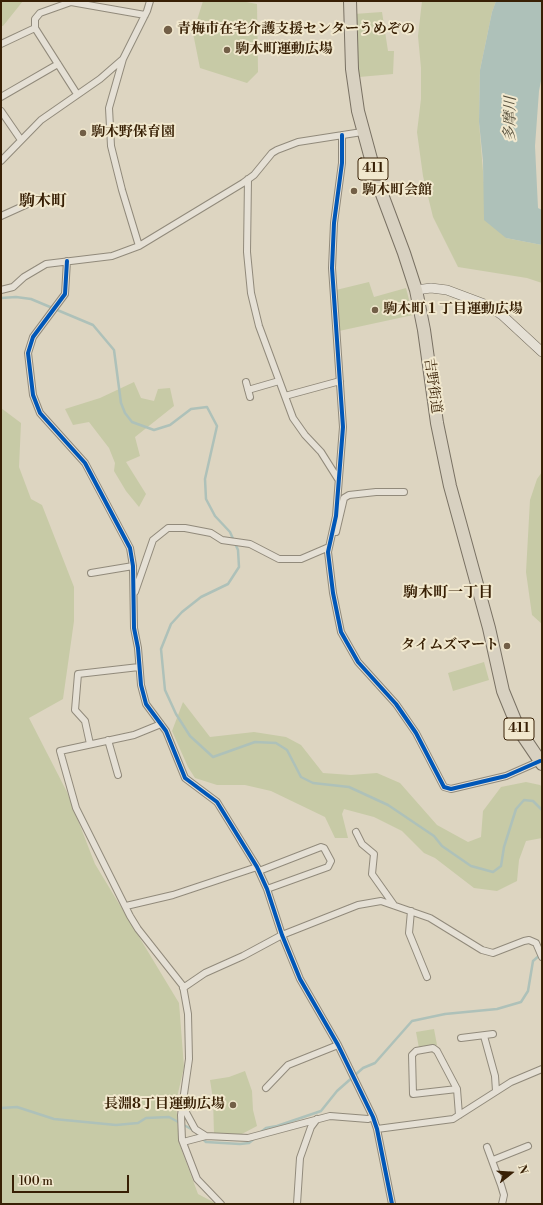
<!DOCTYPE html>
<meta charset="utf-8">
<style>
body{margin:0}
#map{position:relative;width:543px;height:1205px;overflow:hidden;background:#ddd5c1;font-family:"Libre Bodoni",serif}
canvas{display:block}
.frame{position:absolute;inset:0;border:2px solid #382005;pointer-events:none}
.north{position:absolute;left:491px;top:1153px;width:40px;height:40px;-webkit-text-stroke:3px #f1e8ce;paint-order:stroke;rotate:73deg;font-size:11px;font-weight:700;line-height:16px;text-align:center;color:#382005}
.north::after{content:'';display:block;margin:auto;width:14px;height:18px;background:#382005;clip-path:polygon(50% 0,100% 100%,50% 72%,0 100%)}
.scale{position:absolute;left:12px;top:1175px;width:117px;height:18px;box-sizing:border-box;border:2px solid #382005;border-top:0;padding-left:5px;font-size:12px;line-height:14px;white-space:nowrap;color:#382005;-webkit-text-stroke:3px #f1e8ce;paint-order:stroke}
</style>
<div id="map">
<canvas width="543" height="1205"></canvas>
<div class="frame"></div>
<div class="north">N</div>
<div class="scale">100 m</div>
</div>
<script>
const ctx = document.querySelector('canvas').getContext('2d');
ctx.lineJoin = 'round';
function paint(path, color) { ctx.fillStyle = color; ctx.fill(path, 'evenodd'); }
const poly = rows => new Path2D(rows.map(r => 'M' + r).join(''));
function trace(path, color, width, dash) { ctx.strokeStyle = color; ctx.lineWidth = width; ctx.lineCap = dash ? 'butt' : 'round'; ctx.setLineDash(dash || []); ctx.stroke(path); }
function label(font, color, halo, rows, align = 'center') {
  ctx.font = font + ' "Libre Bodoni","Noto Serif JP",serif'; ctx.lineWidth = 4; ctx.setLineDash([]); ctx.textBaseline = 'middle'; ctx.strokeStyle = halo; ctx.fillStyle = color; for (const [text, x, y, turn = 0] of rows) {
    ctx.save(); ctx.translate(x, y); ctx.rotate((+turn || 0) * Math.PI / 180); ctx.textAlign = isNaN(turn) ? turn : align; if (halo) ctx.strokeText(text, 0, 0); ctx.fillText(text, 0, 0); ctx.restore();
  }
}
paint(poly([
 [1,1,23,1,3,26,1,26],
 [203,1,241,1,257,4,258,72,247,83,200,68,193,33],
 [422,1,496,1,492,12,480,70,479,122,484,184,506,238,542,245,542,283,527,278,458,267,433,217,423,176,417,132,421,99,421,68,418,36],
 [382,12,388,51,394,51,393,74,359,77,357,73,354,14],
 [369,282,374,297,406,288,413,315,339,331,336,290],
 [134,382,141,398,154,401,158,389,170,388,174,406,135,437,140,456,126,462,146,494,139,507,126,491,114,471,115,463,109,448,89,422,73,425,65,409,100,398],
 [1,408,21,423,19,467,31,499,42,505,74,587,74,621,63,699,29,718,67,792,95,864,179,1003,184,1067,176,1102,179,1143,198,1194,217,1204,1,1204],
 [542,472,542,624,532,615,526,572,530,500,537,479],
 [484,662,489,680,453,691,448,673],
 [183,702,210,737,254,732,286,737,301,745,323,773,351,775,377,773,400,783,437,825,468,842,481,837,483,811,501,787,526,782,540,785,542,787,542,838,526,841,519,860,517,881,497,891,474,888,435,858,424,853,402,831,374,817,344,809,342,814,348,838,335,838,325,817,271,791,245,785,217,785,195,778,188,767,172,731],
 [434,1029,437,1045,419,1048,416,1032],
 [245,1071,252,1091,253,1110,257,1126,238,1136,214,1134,213,1099,210,1080,229,1077]
]), '#c7caa6');
paint(poly([
 [496,1,542,1,542,76,539,91,535,146,538,208,542,210,542,245,506,238,484,220,483,161,479,122,480,70,492,12]
]), '#aec1b9');
trace(poly([
 [1,298,16,297,31,299,93,325,114,350,121,403,125,413,132,422,154,430,170,425,191,409,207,407,217,426,205,479,206,499,215,516,230,532,238,550,239,567,228,584,201,597,182,612,171,624,161,649,165,690,176,714,190,736,213,757,255,742,276,743,287,750,301,777,313,783,349,787,388,805,434,836,442,846,471,866,493,872,501,866,504,847,516,809,524,800,533,801,542,810],
 [1,1108,17,1107,54,1119,116,1125,138,1123,146,1118,169,1117,193,1130],
 [261,1132,266,1128,277,1126,321,1111,337,1091,363,1068,375,1063,412,1021,445,1014,497,1009,521,1002,528,991,533,961,540,955],
 [201,1137,206,1142,240,1144,249,1143,255,1138]
]), '#aec1b9', 2.5);
const street = poly([
 [35,28,35,19,40,13,71,2,145,15],
 [1,44,35,28,77,94],
 [123,59,109,108,111,146,122,190,139,246],
 [1,97,58,64],
 [1,111,21,140],
 [342,135,342,163,334,223,332,268,343,427,336,516,328,552,333,593,341,632,358,662,396,704,416,733,444,787,451,789,506,776,540,761],
 [1,161,41,120,100,79,123,59,147,11,150,1],
 [248,179,247,252,251,293,259,326,293,418,305,435,321,452,338,479],
 [1,216,43,197],
 [67,261,65,294,33,337,28,353,33,395,40,413,85,463,130,548,133,566,134,628,138,648,141,685,146,704,166,731,185,778,217,802,257,867,267,889,282,935,300,979,338,1045,373,1117,377,1129,392,1204],
 [1,290,13,287,24,277,46,264,112,256,139,246,243,183,254,175,272,153,277,150,298,142,362,132],
 [246,382,250,397],
 [248,390,279,381],
 [285,396,340,381],
 [336,532,344,498,349,495,376,492,404,492],
 [91,573,133,566],
 [135,592,153,540,168,528,185,528,211,533,222,540,250,544,279,559,301,559,329,547],
 [161,724,134,735,60,751,76,808,130,916,138,929,183,986,188,1014,189,1059,181,1115,182,1140,197,1179,221,1204],
 [108,740,118,775],
 [90,744,85,721,75,710,78,674,139,667],
 [356,832,362,844,374,854,372,874,394,905],
 [259,871,321,847,324,848,331,861,328,867,267,889],
 [126,906,173,895,257,867],
 [411,911,409,933,427,977],
 [183,988,205,973,243,956,282,935,358,905,381,901,430,918,482,950,493,953,524,941,529,940,536,943,542,957],
 [484,1036,495,1076,496,1091],
 [461,1038,493,1034],
 [266,1088,288,1065,338,1045],
 [457,1089,413,1094,412,1055,416,1051,433,1048,437,1051,457,1089,459,1115],
 [182,1105,195,1129,206,1136],
 [377,1129,453,1119,511,1082,542,1069],
 [183,1142,206,1136,248,1138,330,1116,368,1119,373,1117],
 [487,1147,501,1185,504,1195,502,1204],
 [493,1160,528,1146],
 [297,1204,300,1158,311,1127,317,1119]
]);
const secondary = poly([
 [416,290,431,288,447,290,487,305,502,315,542,352]
]);
const highway = poly([
 [350,1,352,69,358,111,377,181,404,253,416,290,424,330,437,423,450,486,489,628,503,691,519,730,542,764]
]);
trace(street, '#918a7b', 8);
trace(secondary, '#797163', 10);
trace(highway, '#797163', 14);
trace(street, '#e5e0d5', 6);
trace(secondary, '#e5e0d5', 9);
trace(highway, '#d8d1c1', 12);
trace(poly([
 [342,135,342,163,334,223,332,268,343,427,336,516,328,552,333,593,341,632,358,662,396,704,416,733,444,787,451,789,506,776,540,761],
 [67,261,65,294,33,337,28,353,33,395,40,413,85,463,130,548,133,566,134,628,138,648,141,685,146,704,166,731,185,778,217,802,257,867,267,889,282,935,300,979,338,1045,373,1117,377,1129,392,1204]
]), '#0057b8', 4);
for (const [x, y, r, color] of [
 [168,30,5,"#725f47"],
 [227,50,4,"#725f47"],
 [83,133,4,"#725f47"],
 [354,191,4,"#725f47"],
 [375,310,4,"#725f47"],
 [507,646,4,"#725f47"],
 [233,1105,4,"#725f47"]
]) { const dot = new Path2D(); dot.arc(x, y, r, 0, 2 * Math.PI); ctx.fillStyle = color; ctx.fill(dot); trace(dot, '#f1e8ce', 1.5); }
for (const [x, y, w] of [
 [373,169,30],
 [519,729,30]
]) { const box = new Path2D(); box.roundRect(x - w / 2, y - 11, w, 22, 3); ctx.fillStyle = '#f1e8ce'; ctx.fill(box); trace(box, '#382005', 1); }
label('bold 13px', '#382005', null, [
 ["411",373,169],
 ["411",519,729]
]);
label('bold 14px', '#382005', '#f1e8ce', [
 ["青梅市在宅介護支援センターうめぞの",177,30],
 ["駒木町運動広場",235,50],
 ["駒木野保育園",91,133],
 ["駒木町会館",362,191],
 ["駒木町１丁目運動広場",383,310],
 ["タイムズマート",499,646,"right"],
 ["長淵8丁目運動広場",225,1105,"right"]
], 'left');
label('14px', '#382005', '#f1e8ce', [
 ["吉野街道",432,386,82]
]);
label('italic 15px', '#554e3a', '#f1e8ce', [
 ["多摩川",511,119,-89]
]);
label('bold 15px', '#382005', '#f1e8ce', [
 ["駒木町一丁目",448,593]
]);
label('bold 16px', '#382005', '#f1e8ce', [
 ["駒木町",43,202]
]);
</script>
